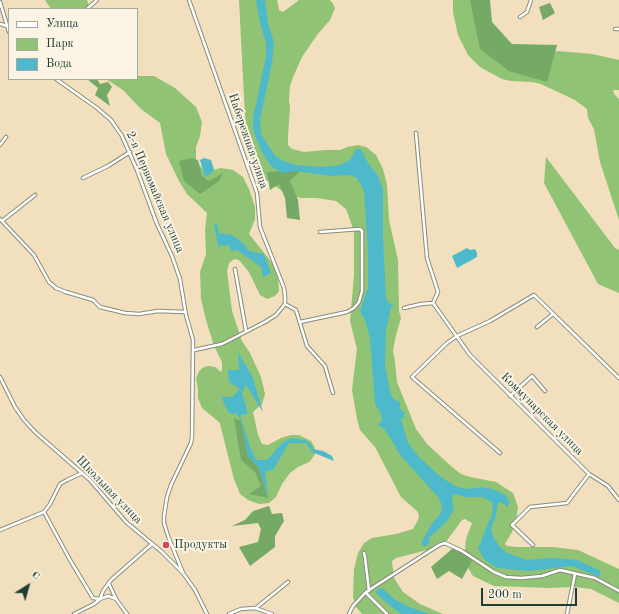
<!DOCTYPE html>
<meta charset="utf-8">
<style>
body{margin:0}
#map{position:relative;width:619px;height:614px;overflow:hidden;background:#f1dfbe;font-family:"Old Standard TT",serif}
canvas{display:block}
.legend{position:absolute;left:8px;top:8px;width:130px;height:72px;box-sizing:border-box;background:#fcf5e5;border:1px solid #a4ab9e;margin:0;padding:5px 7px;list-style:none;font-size:12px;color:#1f3d34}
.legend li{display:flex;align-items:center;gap:8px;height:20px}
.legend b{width:20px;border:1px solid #a4ab9e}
.north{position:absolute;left:8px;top:566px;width:40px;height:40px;-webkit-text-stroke:3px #fcf5e5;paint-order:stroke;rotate:37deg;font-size:11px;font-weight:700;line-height:16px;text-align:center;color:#1f3d34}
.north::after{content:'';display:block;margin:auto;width:14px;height:18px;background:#1f3d34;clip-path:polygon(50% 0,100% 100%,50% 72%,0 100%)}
.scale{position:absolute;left:481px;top:588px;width:96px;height:18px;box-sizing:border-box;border:2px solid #1f3d34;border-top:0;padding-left:5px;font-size:12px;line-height:14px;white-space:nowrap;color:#1f3d34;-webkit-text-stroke:3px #fcf5e5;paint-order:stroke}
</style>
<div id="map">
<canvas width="619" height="614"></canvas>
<ul class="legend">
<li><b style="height:5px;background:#fff"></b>Улица</li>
<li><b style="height:11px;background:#90c374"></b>Парк</li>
<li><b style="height:11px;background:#4eb9cb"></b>Вода</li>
</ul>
<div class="north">С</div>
<div class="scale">200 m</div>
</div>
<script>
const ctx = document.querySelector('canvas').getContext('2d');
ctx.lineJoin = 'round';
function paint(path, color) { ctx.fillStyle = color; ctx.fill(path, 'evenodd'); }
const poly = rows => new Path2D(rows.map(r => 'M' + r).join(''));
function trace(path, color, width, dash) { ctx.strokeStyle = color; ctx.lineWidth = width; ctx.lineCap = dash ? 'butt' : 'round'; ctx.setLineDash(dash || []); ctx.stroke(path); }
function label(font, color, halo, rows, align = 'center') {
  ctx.font = font + ' "Old Standard TT",serif'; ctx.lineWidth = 4; ctx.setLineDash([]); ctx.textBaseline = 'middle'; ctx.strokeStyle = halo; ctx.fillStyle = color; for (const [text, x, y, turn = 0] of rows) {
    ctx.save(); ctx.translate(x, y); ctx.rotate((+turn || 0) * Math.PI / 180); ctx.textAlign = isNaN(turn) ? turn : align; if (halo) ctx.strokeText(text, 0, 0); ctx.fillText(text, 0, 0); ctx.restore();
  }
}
paint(poly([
 [45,0,87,0,90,9,51,9],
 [239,0,277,0,279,10,283,12,299,0,330,0,333,4,335,8,330,20,317,35,302,57,293,77,290,86,289,100,290,107,288,136,288,145,292,149,304,152,326,150,340,150,347,147,358,145,366,147,376,155,383,169,387,185,389,220,398,260,399,311,401,318,396,335,393,350,395,362,397,382,416,429,427,444,452,467,461,474,470,477,496,482,513,493,518,507,516,521,512,532,505,544,507,546,516,547,552,547,578,550,619,569,619,603,591,589,575,587,551,588,494,586,473,576,468,568,465,550,466,539,472,523,465,519,462,520,445,543,439,547,396,558,392,561,394,578,403,592,420,604,443,614,362,614,356,607,353,597,354,569,358,553,364,543,372,538,396,534,413,529,419,518,418,512,401,497,375,447,360,430,357,419,352,390,357,349,350,321,354,275,354,231,346,209,336,201,316,198,301,198,287,194,266,180,255,166,246,135],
 [453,0,480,0,496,46,547,53,558,51,592,54,619,60,619,90,613,90,614,94,619,99,619,220,600,162,594,129,588,118,587,109,575,100,541,84,532,82,511,81,502,79,480,67,468,55,458,35,453,12],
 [137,76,154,76,175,88,196,107,202,122,200,136,196,147,196,159,197,162,205,172,221,168,233,170,243,177,249,189,255,207,255,219,249,234,273,264,278,278,279,291,275,296,267,299,260,295,249,272,239,260,234,259,229,263,227,271,232,311,242,341,250,353,261,377,265,394,262,404,253,412,258,435,262,444,268,445,281,438,291,435,299,435,311,441,315,448,315,454,311,460,309,462,298,467,290,473,282,484,276,497,269,503,259,504,248,500,240,494,234,479,220,424,219,422,202,408,198,398,198,389,196,378,200,370,204,367,209,366,215,367,221,372,222,370,222,362,214,346,206,320,201,299,200,272,206,254,205,230,207,213,187,194,179,181,166,154,160,123,141,109,123,90,106,79,137,79],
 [546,157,615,248,619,250,619,293,598,284,544,183]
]), '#90c374');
paint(poly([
 [470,0,490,0,492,22,512,44,557,45,547,82,509,71,480,49],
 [550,3,555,13,543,20,539,7],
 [87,79,97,79,100,84,108,82,112,87,107,95,110,106,95,95,98,88],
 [192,158,198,160,202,176,209,181,223,173,219,181,200,194,184,181,179,161],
 [301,170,290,181,298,200,300,220,287,218,285,198,279,184,270,190,267,172],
 [234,418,241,421,248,456,259,468,268,498,249,494,261,486,255,472,241,460],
 [269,506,272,514,282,513,284,521,275,536,275,547,250,566,239,547,258,542,261,529,258,523,232,526,245,520,253,511],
 [453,548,473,559,462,579,449,571,437,579,431,567]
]), '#74a966');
paint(poly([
 [256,0,265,0,268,23,274,43,272,63,260,120,261,134,275,156,286,162,296,165,322,167,340,165,350,160,356,149,361,149,368,163,378,176,383,189,383,238,386,299,393,306,391,308,386,329,385,366,391,395,394,399,400,402,400,409,405,413,404,417,401,419,408,443,418,456,442,478,457,487,469,489,481,487,493,489,505,495,510,502,507,507,504,504,498,502,496,515,491,529,493,537,500,547,507,553,527,560,554,558,577,560,601,571,599,577,572,566,529,571,497,568,485,560,478,549,493,511,492,502,482,497,467,497,453,494,452,503,454,509,447,521,429,538,430,543,424,547,421,543,431,525,441,513,442,505,438,497,400,455,391,439,384,429,378,425,382,421,381,414,375,404,370,339,365,320,360,311,368,287,368,252,364,191,357,178,349,175,331,176,296,171,282,173,272,167,263,154,256,138,253,128,253,118,266,56,266,43,260,23],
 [204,158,211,160,214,170,211,173,205,177,200,160],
 [214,224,217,224,219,233,232,235,243,243,249,251,264,254,271,273,263,277,261,267,237,250,231,251,229,245,218,246],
 [467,248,470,250,475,249,477,253,477,257,457,268,452,256],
 [238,352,253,378,263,412,246,385,242,393,248,414,240,415,250,447,256,460,267,460,283,442,292,438,305,440,311,444,313,449,323,451,332,456,334,461,312,452,306,443,289,443,273,470,265,471,268,498,259,468,248,456,241,421,237,414,229,413,221,397,232,397,240,389,229,382,228,370,239,370],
 [382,588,394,599,409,607,430,614,401,614,381,598,375,591]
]), '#4eb9cb');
const minor = poly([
 [189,0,257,193,260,227,284,288,285,296,285,304,276,315,265,322,222,344,194,350],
 [0,2,9,32],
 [87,9,97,0],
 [520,17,527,12,531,0],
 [0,24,7,26],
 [615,29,619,29],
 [56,79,97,108,111,120,122,136,137,170,157,224,172,256,180,279,186,315,193,340,192,437,191,443,171,485,167,497,164,516,164,523,168,536,183,573],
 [416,133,427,258,438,292,433,303],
 [0,145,6,137],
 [83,178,108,166,130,152],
 [0,219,34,255,49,282,56,288,66,292,93,300,100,307,125,313,139,314,158,311,185,312],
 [2,221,35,195],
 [235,269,246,331],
 [285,304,296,310,307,346,325,366,333,393],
 [404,308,421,304,433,303,470,355,589,474,608,486,619,500],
 [300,322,347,312,354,308,359,302,362,291,362,231,360,229,320,232],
 [537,327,553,314],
 [0,377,15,407,24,420,35,432,90,480,126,522,162,552,183,573,195,590,207,614],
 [510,396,532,376,545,391],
 [500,453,412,377,447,343,457,336,490,321,534,295,619,378],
 [44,512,50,504,60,484,67,480,82,473],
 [0,530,44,512,70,560,93,598,100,599,103,591,111,580,152,544],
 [533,545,512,525,530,507,567,503,589,474],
 [364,553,365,557,369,591],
 [109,584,116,599],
 [366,592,368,595,387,614],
 [256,608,288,582],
 [74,614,94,604,100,599,108,596,116,599,127,614],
 [229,614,241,609,255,608,272,614],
 [349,614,353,606,366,592,439,545,445,543,462,551,494,572,506,577,521,578,542,576,560,570,595,578,619,591],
 [567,614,575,574]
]);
trace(minor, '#888e79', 4.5);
trace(minor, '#fff', 2.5);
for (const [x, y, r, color] of [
 [166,545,4,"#d1495b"]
]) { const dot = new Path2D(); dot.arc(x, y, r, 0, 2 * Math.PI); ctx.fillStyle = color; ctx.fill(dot); trace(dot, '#fcf5e5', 1.5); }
label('12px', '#1f3d34', '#fcf5e5', [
 ["Набережная улица",248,141,71],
 ["2-я Первомайская улица",155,192,67],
 ["Коммунарская улица",542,414,45],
 ["Школьная улица",109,490,46]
]);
label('12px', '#1f3d34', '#fcf5e5', [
 ["Продукты",174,545]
], 'left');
</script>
